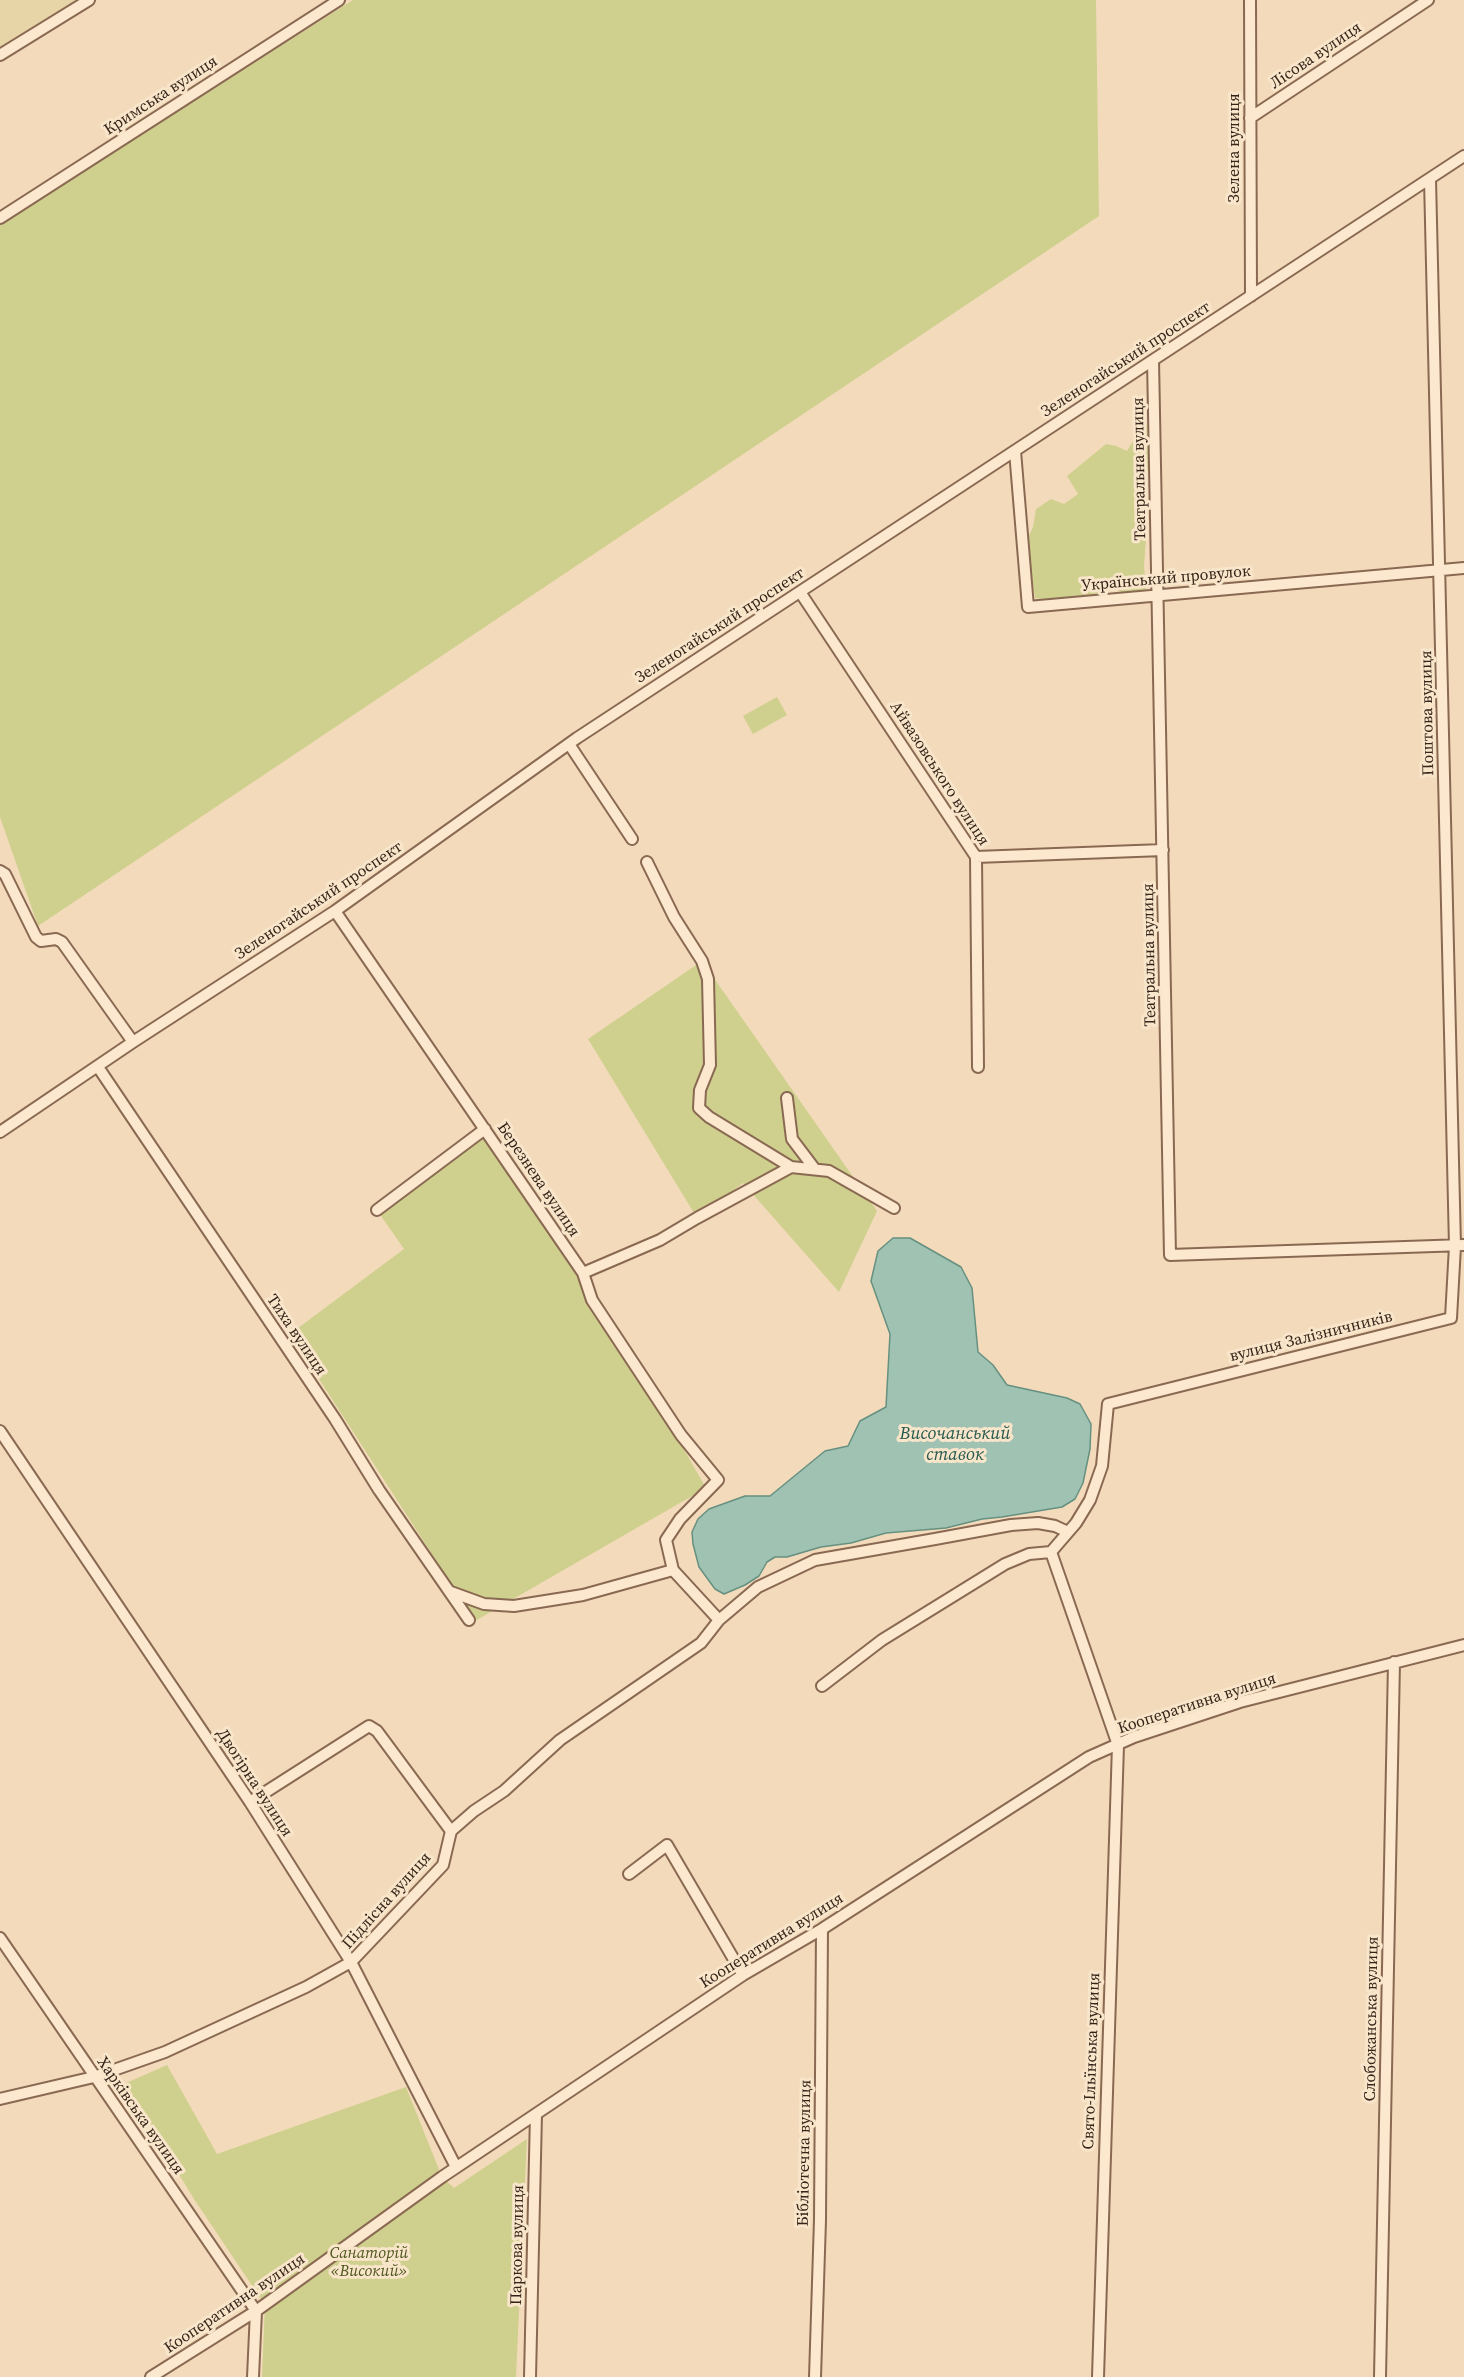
<!DOCTYPE html>
<meta charset="utf-8">
<style>
body{margin:0}
canvas{display:block;background:#f2daba}
</style>
<canvas width="1464" height="2377"></canvas>
<script>
const ctx = document.querySelector('canvas').getContext('2d');
ctx.lineJoin = 'round';
function paint(path, color) { ctx.fillStyle = color; ctx.fill(path, 'evenodd'); }
const poly = rows => new Path2D(rows.map(r => 'M' + r).join(''));
function trace(path, color, width, dash) { ctx.strokeStyle = color; ctx.lineWidth = width; ctx.lineCap = dash ? 'butt' : 'round'; ctx.setLineDash(dash || []); ctx.stroke(path); }
function label(font, color, halo, rows, align = 'center') {
  ctx.font = font + ' "Source Serif 4",serif'; ctx.lineWidth = 6; ctx.setLineDash([]); ctx.textBaseline = 'middle'; ctx.strokeStyle = halo; ctx.fillStyle = color; for (const [text, x, y, turn = 0] of rows) {
    ctx.save(); ctx.translate(x, y); ctx.rotate((+turn || 0) * Math.PI / 180); ctx.textAlign = isNaN(turn) ? turn : align; if (halo) ctx.strokeText(text, 0, 0); ctx.fillText(text, 0, 0); ctx.restore();
  }
}
paint(poly([
 [0,0,86,0,0,53]
]), '#e8d5a7');
paint(poly([
 [353,0,1096,0,1099,216,38,926,0,817,0,224],
 [1147,425,1151,451,1145,483,1147,525,1144,566,1146,589,1125,594,1113,588,1088,596,1048,600,1035,598,1027,540,1033,527,1036,509,1051,499,1064,504,1078,494,1067,476,1106,444,1116,446,1127,451,1140,429],
 [777,697,787,715,753,734,743,716],
 [702,961,877,1211,839,1292,743,1183,697,1218,588,1039],
 [485,1129,583,1273,706,1488,475,1621,290,1334,404,1249,377,1210],
 [167,2065,217,2154,406,2087,442,2177,454,2188,527,2139,516,2377,262,2377,265,2305,194,2199,124,2084]
]), '#d0d08e');
const water = poly([
 [893,1238,910,1238,961,1267,972,1288,978,1352,993,1365,1007,1385,1067,1398,1080,1404,1091,1424,1090,1449,1083,1483,1075,1499,1062,1507,1002,1517,982,1519,946,1528,886,1533,851,1543,821,1547,787,1557,775,1557,767,1562,759,1576,745,1585,724,1594,715,1589,699,1567,693,1544,692,1532,698,1519,709,1509,745,1496,770,1496,825,1451,848,1446,860,1421,886,1407,890,1334,871,1281,878,1251,893,1238]
]);
paint(water, '#9fc2b3');
trace(water, '#669080', 1.5);
const minor = poly([
 [1250,0,1251,296],
 [0,55,89,0],
 [1250,118,1428,0],
 [0,218,339,0],
 [1153,360,1170,1255,1464,1245],
 [1015,451,1028,607,1464,568],
 [800,592,976,857,978,1067],
 [569,744,632,839],
 [976,857,1163,850],
 [647,862,674,917,702,961,708,979,710,1065,700,1090,699,1108,709,1117,791,1167,829,1171,894,1208],
 [0,871,5,874,36,937,41,941,56,939,62,942,133,1042],
 [335,911,583,1273,660,1240,697,1218,791,1167],
 [98,1067,335,1419,379,1490,469,1620],
 [787,1098,792,1139,814,1168],
 [0,1132,133,1042,335,911,577,738,1464,156],
 [377,1210,485,1129],
 [583,1273,592,1300,681,1435,718,1480,680,1519,666,1540,673,1570,719,1620],
 [0,1431,250,1802,351,1962,456,2167],
 [1051,1552,1118,1745,1098,2377],
 [451,1592,484,1604,514,1606,583,1595,673,1570],
 [822,1686,882,1640,1005,1564,1029,1554,1051,1552,1076,1523,1090,1500,1102,1466,1108,1404,1451,1318,1455,1246,1430,179],
 [250,1802,369,1726,377,1731,451,1831],
 [629,1874,667,1845,743,1975],
 [0,1938,256,2311,253,2377],
 [0,2099,94,2077,165,2052,306,1987,351,1962,443,1865,451,1831,474,1811,504,1791,560,1740,701,1643,719,1620,758,1587,815,1560,935,1539,1011,1525,1038,1523,1055,1526,1068,1532],
 [151,2377,256,2311,442,2177,743,1975,822,1929,1089,1757,1134,1737,1240,1702,1464,1645],
 [530,2377,536,2114],
 [815,2377,820,2220,822,1929],
 [1380,2377,1394,1662]
]);
trace(minor, '#8a6953', 14);
trace(minor, '#fce8ce', 10);
label('16px', '#372419', '#f8e5ca', [
 ["Лісова вулиця",1316,56,-34],
 ["Кримська вулиця",161,96,-33],
 ["Зелена вулиця",1235,148,-90],
 ["Зеленогайський проспект",1126,360,-33],
 ["Театральна вулиця",1140,469,-91],
 ["Український провулок",1166,579,-5],
 ["Зеленогайський проспект",720,626,-33],
 ["Поштова вулиця",1428,713,-91],
 ["Айвазовського вулиця",939,774,57],
 ["Зеленогайський проспект",319,901,-34],
 ["Театральна вулиця",1150,955,-91],
 ["Березнева вулиця",538,1180,56],
 ["Тиха вулиця",296,1335,56],
 ["вулиця Залізничників",1311,1337,-14],
 ["Кооперативна вулиця",1197,1704,-18],
 ["Двогірна вулиця",254,1783,57],
 ["Підлісна вулиця",387,1901,-48],
 ["Кооперативна вулиця",772,1941,-32],
 ["Слобожанська вулиця",1372,2019,-89],
 ["Свято-Ільїнська вулиця",1092,2061,-88],
 ["Харківська вулиця",140,2116,55],
 ["Бібліотечна вулиця",805,2153,-89],
 ["Паркова вулиця",518,2245,-89],
 ["Кооперативна вулиця",235,2304,-34]
]);
label('italic 16px', '#4e561e', '#f8e5ca', [
 ["Санаторій",369,2254],
 ["«Високий»",369,2272]
]);
label('italic 18px', '#27594f', '#f8e5ca', [
 ["Височанський",955,1434],
 ["ставок",955,1455]
]);
</script>
